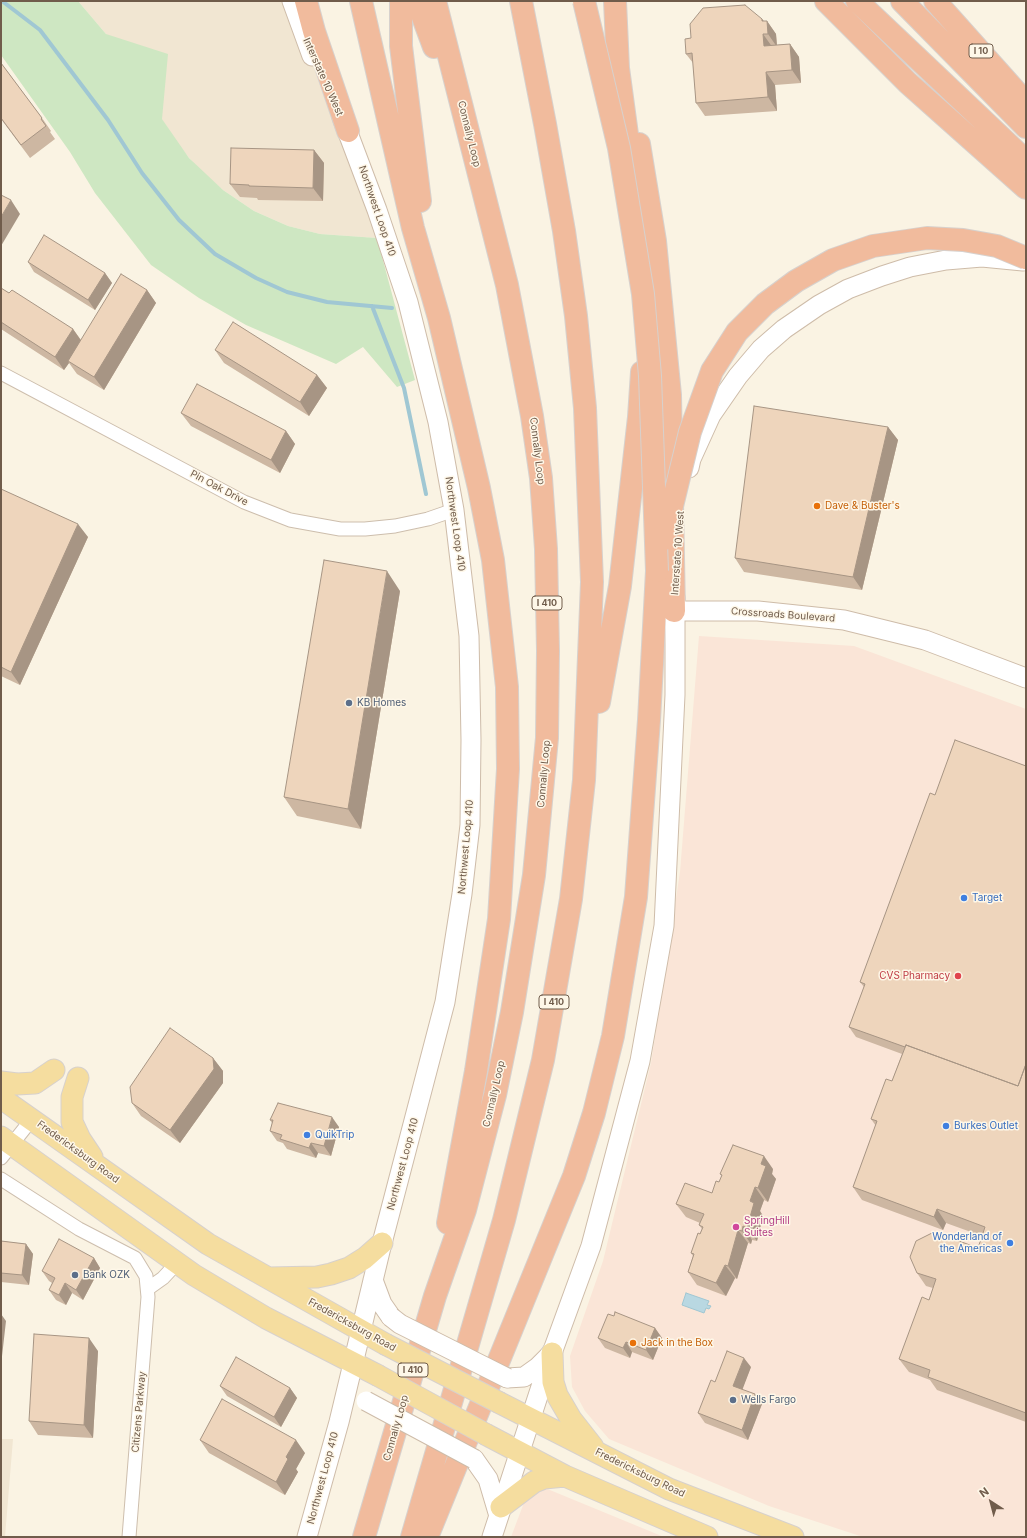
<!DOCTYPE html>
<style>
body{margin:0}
#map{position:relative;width:1027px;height:1538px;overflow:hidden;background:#faf3e3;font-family:Inter,sans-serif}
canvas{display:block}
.frame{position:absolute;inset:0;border:2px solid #705c4b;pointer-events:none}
.north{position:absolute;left:971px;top:1482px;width:40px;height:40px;-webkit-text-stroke:3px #fef7e8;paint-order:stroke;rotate:324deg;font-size:11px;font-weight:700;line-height:16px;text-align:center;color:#705c4b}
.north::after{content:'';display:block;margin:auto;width:14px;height:18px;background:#705c4b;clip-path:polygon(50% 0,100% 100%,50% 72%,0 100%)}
</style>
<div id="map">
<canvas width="1027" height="1538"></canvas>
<div class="frame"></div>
<div class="north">N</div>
</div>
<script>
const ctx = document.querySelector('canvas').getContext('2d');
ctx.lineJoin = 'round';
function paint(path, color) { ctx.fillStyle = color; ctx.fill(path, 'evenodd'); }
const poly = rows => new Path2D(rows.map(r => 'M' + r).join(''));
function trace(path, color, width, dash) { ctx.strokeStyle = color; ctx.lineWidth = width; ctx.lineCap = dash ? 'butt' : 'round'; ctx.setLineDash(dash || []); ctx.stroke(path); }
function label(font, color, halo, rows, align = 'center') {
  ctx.font = font + ' Inter,sans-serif'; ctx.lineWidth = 3; ctx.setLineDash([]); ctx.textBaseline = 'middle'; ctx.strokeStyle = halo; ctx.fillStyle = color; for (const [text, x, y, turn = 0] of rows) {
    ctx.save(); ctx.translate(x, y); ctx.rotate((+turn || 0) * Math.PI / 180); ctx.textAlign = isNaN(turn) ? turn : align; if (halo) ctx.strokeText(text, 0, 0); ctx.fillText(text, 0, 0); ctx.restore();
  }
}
paint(poly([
 [78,1,289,1,377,238,320,234,288,226,254,211,223,190,201,172,180,147,106,34],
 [1,1439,13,1439,5,1537,1,1537]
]), '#f1e6d2');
paint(poly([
 [699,636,854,646,1026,709,1026,1537,863,1537,769,1506,609,1439,585,1411,572,1387,570,1356,603,1261,651,1063,680,872],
 [545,1488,664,1537,511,1537,525,1500]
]), '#fae5d7');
paint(poly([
 [1,1,78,1,106,34,168,54,162,119,189,158,223,190,254,211,288,226,320,234,377,238,415,380,397,387,363,347,336,364,246,325,199,298,151,265,95,193,70,152,1,55]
]), '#cee7c2');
const water = poly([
 [686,1293,709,1301,707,1305,711,1306,709,1309,706,1308,704,1313,682,1305,686,1293]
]);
paint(water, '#b9d8e2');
trace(water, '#a0c7d3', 1);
trace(poly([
 [2,1,40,30,108,120,142,173,179,220,215,254,256,278,287,292,327,302,392,308],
 [372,306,404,388,426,494]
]), '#a0c7d3', 4);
const street = poly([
 [1,373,244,502,290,520,340,529,365,529,395,526,428,519,454,510],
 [1,1158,32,1119],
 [1,1179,79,1229,135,1258,146,1276,148,1297,129,1537],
 [149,1288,163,1278,177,1263]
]);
const secondary = poly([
 [292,1,312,56],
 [689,468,691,459,711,415,738,376,761,349,784,329,819,305,848,289,882,276,910,267,946,260,982,257,1023,261],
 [674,611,758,611,844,620,925,640,1026,678],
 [373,1280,382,1304,391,1317],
 [507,1378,524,1377,538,1367,551,1354],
 [474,1459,488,1479,499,1516],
 [307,1537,339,1422,382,1243,445,1002,462,894,470,825,471,740,469,636,454,510,438,422,408,302,377,210,342,117],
 [492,1537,552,1353,591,1246,640,1061,664,926,675,695,675,597]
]);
const primary = poly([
 [78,1078,72,1097,72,1122,80,1139,92,1157],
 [1,1082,17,1084,35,1083,54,1070],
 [1,1098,208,1244,385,1344],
 [1,1137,194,1275,266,1318,377,1375],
 [269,1278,317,1277,331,1274,349,1268,365,1258,382,1243],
 [552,1353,553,1382,557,1395,571,1419,593,1447],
 [500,1403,669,1489,793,1537],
 [487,1435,565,1476,707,1537],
 [501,1507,534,1482,544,1478,565,1476]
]);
const highway = poly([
 [306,1,314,31,348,131],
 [361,1,413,228,439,318,479,488,493,560,507,687,508,769,499,919,476,1071,448,1223],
 [401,1,401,46,420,201],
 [417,1,434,47],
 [615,1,618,68,631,164],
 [826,1,908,83,1026,188],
 [857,1,1026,161],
 [902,1,1026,127],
 [935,1,1026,103],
 [639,144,655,241,670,395,674,611],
 [599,702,620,586,639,417,642,372],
 [364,1537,435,1296,465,1210,495,1095,512,1012,534,875,547,738,548,651,546,549,541,478,532,416,507,285,435,1],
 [412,1537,504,1220,543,1060,571,899,584,780,592,582,585,408,576,316,564,231,545,124,521,1],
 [427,1537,574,1176,594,1113,613,1036,636,897,649,720,657,571]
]);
trace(street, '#cdbead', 15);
trace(secondary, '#cebca9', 21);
trace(primary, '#d7d1cd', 23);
trace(highway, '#d7d1cd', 24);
trace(street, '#fff', 13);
trace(secondary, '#fff', 19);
trace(primary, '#f5dd9f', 21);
trace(highway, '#f1bb9d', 22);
const secondaryBridge = poly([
 [391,1317,400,1324,507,1378],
 [366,1401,474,1459]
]);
const primaryBridge = poly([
 [385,1344,500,1403],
 [377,1375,487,1435]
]);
const highwayBridge = poly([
 [584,1,619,148,643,294,650,376,657,571],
 [664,539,690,432,712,371,737,332,765,304,796,281,833,260,873,246,927,238,963,240,997,246,1026,258]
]);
trace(secondaryBridge, '#cebca9', 21, []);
trace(primaryBridge, '#d7d1cd', 23, []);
trace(highwayBridge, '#d7d1cd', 24, []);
trace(secondaryBridge, '#fff', 19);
trace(primaryBridge, '#f5dd9f', 21);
trace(highwayBridge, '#f1bb9d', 22);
paint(poly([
 [762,19,764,21,767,21,776,34,777,45,790,44,799,57,801,83,775,85,777,111,705,116,696,103,693,63,686,54,691,38],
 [1,63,42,118,51,131,50,132,55,139,30,158,1,119],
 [314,150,324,163,323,201,258,200,257,198,240,197,230,184],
 [28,262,105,273,112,283,95,310,34,272],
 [1,288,9,293,73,329,81,340,147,290,156,303,104,390,77,374,69,363,64,370,1,329],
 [215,350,317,375,327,388,309,416,224,363],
 [181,413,286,431,295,444,280,473,191,426],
 [888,427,898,440,862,590,744,572,735,558],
 [1,489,88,537,20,685,1,676],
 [400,591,361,829,297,816,284,797],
 [1026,766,1026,1422,937,1390,930,1380,909,1372,899,1359,929,1300,933,1288,926,1286,917,1273,940,1236,978,1248,982,1236,946,1223,943,1230,862,1200,853,1187,876,1126,871,1119,892,1081,902,1054,856,1037,849,1027,864,987,860,982,935,795],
 [213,1058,223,1071,223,1083,180,1143,141,1116,132,1103],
 [278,1103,339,1127,331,1156,318,1153,316,1158,287,1149,283,1143,277,1141,270,1131,272,1123,270,1120],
 [773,1169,772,1174,776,1179,768,1202,764,1200,760,1211,763,1216,757,1241,752,1240,751,1244,748,1243,737,1279,735,1278,726,1296,697,1285,688,1272,693,1256,691,1253,702,1229,699,1225,700,1223,686,1217,676,1204,712,1193,719,1182,722,1176,720,1174],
 [1,1241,26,1244,33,1254,29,1285,1,1282],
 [94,1258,100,1268,83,1300,72,1293,66,1305,56,1300,49,1290,52,1283,49,1281,42,1271],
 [614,1316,655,1328,662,1338,653,1360,632,1352,630,1358,605,1348,598,1338],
 [98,1351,93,1438,38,1435,29,1421],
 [751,1367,742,1389,762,1404,748,1440,705,1423,698,1413,715,1382],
 [220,1386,290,1388,297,1398,281,1427,227,1396],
 [200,1440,305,1453,296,1469,298,1472,285,1495,209,1453]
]), '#cdb7a2');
paint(poly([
 [762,19,767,26,767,21,776,34,777,47,768,34,762,21],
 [763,34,773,48,764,46],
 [790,44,799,57,801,83,792,70],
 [766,72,775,85,777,111,768,97],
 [314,150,324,163,323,201,313,188],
 [11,200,20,214,1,246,1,217],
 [105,273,112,283,95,310,88,300],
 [147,290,156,303,104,390,94,377],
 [73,329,82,342,68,361,69,363,64,370,55,357],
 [317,375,327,388,309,416,300,402],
 [888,427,898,440,862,590,853,577],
 [286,431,295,444,280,473,271,460],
 [78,524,88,537,20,685,11,672],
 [387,571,400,591,361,829,348,809],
 [213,1058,223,1071,223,1083,180,1143,170,1130],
 [332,1117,339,1127,331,1156,324,1146],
 [311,1143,318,1153,316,1158,309,1148],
 [764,1156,773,1169,772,1174,776,1179,768,1202,758,1188,761,1164],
 [755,1187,764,1200,760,1211,763,1216,757,1241,747,1228,750,1201],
 [937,1209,946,1223,943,1230,934,1217],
 [743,1226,752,1240,751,1244,742,1231],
 [738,1230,748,1243,737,1279,728,1266],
 [26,1244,33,1254,29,1285,22,1275],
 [94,1258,100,1268,83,1300,76,1290],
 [725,1265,735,1278,726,1296,716,1283],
 [65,1283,72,1293,66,1305,59,1295],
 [1,1314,6,1321,1,1365],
 [655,1328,662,1338,653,1360,646,1350],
 [89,1338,98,1351,93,1438,84,1425],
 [626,1342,632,1352,630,1358,623,1348],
 [744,1358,751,1367,740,1396,733,1386],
 [290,1388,297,1398,281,1427,274,1417],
 [755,1394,762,1404,748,1440,742,1430],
 [296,1440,305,1453,296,1469,298,1472,285,1495,276,1482,286,1457]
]), '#a79584');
const building = poly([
 [745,5,762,19,762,21,767,21,768,34,763,34,764,46,790,44,792,70,766,72,768,97,696,103,692,53,686,54,685,39,691,38,690,24,703,8,745,5],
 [1,63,42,118,41,119,46,126,21,145,1,118,1,63],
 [231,148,314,150,313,188,249,186,249,185,230,184,231,148],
 [1,195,11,200,1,217,1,195],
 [44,235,105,273,88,300,28,262,44,235],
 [121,274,147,290,94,377,68,361,121,274],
 [1,288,9,293,12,290,73,329,55,357,1,322,1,288],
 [233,322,317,375,300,402,215,350,233,322],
 [197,384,286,431,271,460,181,413,197,384],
 [754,406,888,427,853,577,735,558,754,406],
 [1,489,78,524,11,672,1,667,1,489],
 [324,560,387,571,348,809,284,797,324,560],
 [955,740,1026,766,1026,1064,1018,1086,906,1045,905,1047,849,1027,865,984,860,982,930,793,935,795,955,740],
 [170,1028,213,1058,214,1069,170,1130,132,1103,130,1087,170,1028],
 [906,1045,1018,1086,1026,1064,1026,1413,928,1377,930,1370,899,1359,922,1297,929,1300,936,1279,917,1273,910,1257,916,1241,932,1233,940,1236,940,1234,978,1248,985,1227,937,1209,934,1217,853,1187,877,1121,871,1119,886,1079,892,1081,906,1045],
 [278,1103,332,1117,324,1146,311,1143,309,1148,280,1139,282,1135,270,1131,273,1120,270,1120,278,1103],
 [733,1145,764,1156,761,1164,766,1166,758,1188,755,1187,750,1201,754,1203,747,1228,743,1226,742,1231,738,1230,728,1266,725,1265,716,1283,688,1272,694,1254,691,1253,698,1233,700,1234,703,1227,699,1225,704,1214,676,1204,685,1183,712,1193,716,1181,719,1182,722,1175,720,1174,733,1145],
 [59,1239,94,1258,76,1290,65,1283,59,1295,49,1290,55,1278,42,1271,59,1239],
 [1,1241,26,1244,22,1275,1,1273,1,1241],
 [615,1312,655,1328,646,1350,626,1342,623,1348,598,1338,608,1314,614,1316,615,1312],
 [34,1334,89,1338,84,1425,29,1421,34,1334],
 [727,1351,744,1358,733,1386,755,1394,742,1430,698,1413,711,1380,715,1382,727,1351],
 [236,1357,290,1388,274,1417,220,1386,236,1357],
 [222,1399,296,1440,286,1457,288,1459,276,1482,200,1440,222,1399]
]);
paint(building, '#eed5bc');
trace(building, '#a79584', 1);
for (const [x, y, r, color] of [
 [817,506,4,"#e8710a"],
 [349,703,4,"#5c6f8a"],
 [964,898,4,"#3f7fe0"],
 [958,976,4,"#e0444e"],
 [946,1126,4,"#3f7fe0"],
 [307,1135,4,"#3f7fe0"],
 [736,1227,4,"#d1479c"],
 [1010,1243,4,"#3f7fe0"],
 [75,1275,4,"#5c6f8a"],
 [633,1343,4,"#e8710a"],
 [733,1400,4,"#5c6f8a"]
]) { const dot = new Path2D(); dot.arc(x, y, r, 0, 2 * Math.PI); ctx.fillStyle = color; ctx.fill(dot); trace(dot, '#fef7e8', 1.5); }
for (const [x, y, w] of [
 [981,51,24],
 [547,603,30],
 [554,1002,30],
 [413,1370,30]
]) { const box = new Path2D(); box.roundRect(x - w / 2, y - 7, w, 14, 3); ctx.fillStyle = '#fef7e8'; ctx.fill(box); trace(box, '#705c4b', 1); }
label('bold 9px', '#705c4b', null, [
 ["I 10",981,51],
 ["I 410",547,603],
 ["I 410",554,1002],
 ["I 410",413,1370]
]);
label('10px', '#705c4b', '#fef7e8', [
 ["Interstate 10 West",323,77,66],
 ["Connally Loop",469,134,76],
 ["Northwest Loop 410",377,211,71],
 ["Connally Loop",537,451,83],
 ["Pin Oak Drive",219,488,28],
 ["Northwest Loop 410",455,524,82],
 ["Interstate 10 West",678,553,-86],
 ["Crossroads Boulevard",783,615,4],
 ["Connally Loop",544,774,-85],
 ["Northwest Loop 410",466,847,-85],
 ["Connally Loop",494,1094,-77],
 ["Fredericksburg Road",78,1152,36],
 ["Northwest Loop 410",403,1164,-75],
 ["Fredericksburg Road",352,1325,29],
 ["Citizens Parkway",139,1412,-85],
 ["Connally Loop",396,1428,-74],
 ["Fredericksburg Road",640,1473,26],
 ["Northwest Loop 410",323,1478,-75]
]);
label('10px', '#c56008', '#fef7e8', [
 ["Dave & Buster's",825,506],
 ["Jack in the Box",641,1343]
], 'left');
label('10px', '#4e5e75', '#fef7e8', [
 ["KB Homes",357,703],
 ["Bank OZK",83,1275],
 ["Wells Fargo",741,1400]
], 'left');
label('10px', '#366cbe', '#fef7e8', [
 ["Target",972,898],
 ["Burkes Outlet",954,1126],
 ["QuikTrip",315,1135],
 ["Wonderland of",1002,1237,"right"],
 ["the Americas",1002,1249,"right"]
], 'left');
label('10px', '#be3a42', '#fef7e8', [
 ["CVS Pharmacy",950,976]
], 'right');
label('10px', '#b23c85', '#fef7e8', [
 ["SpringHill",744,1221],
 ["Suites",744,1233]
], 'left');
</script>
